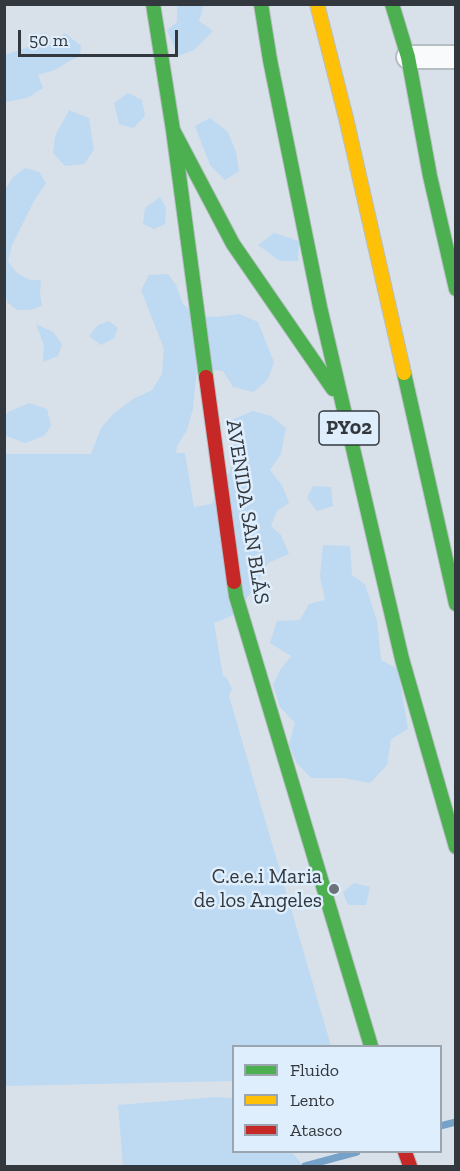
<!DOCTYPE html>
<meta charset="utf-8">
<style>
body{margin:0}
#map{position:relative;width:460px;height:1171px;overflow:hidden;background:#d8e1e9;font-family:"Zilla Slab",serif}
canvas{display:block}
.frame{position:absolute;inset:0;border:6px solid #32383d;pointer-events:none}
.legend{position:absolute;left:232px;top:1045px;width:210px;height:108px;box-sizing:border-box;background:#dfeefc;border:2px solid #9aa5b0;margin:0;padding:8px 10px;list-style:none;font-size:18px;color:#32383d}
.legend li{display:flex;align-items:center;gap:12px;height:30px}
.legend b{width:30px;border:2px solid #9aa5b0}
.scale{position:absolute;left:18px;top:30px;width:160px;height:27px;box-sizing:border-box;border:3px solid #32383d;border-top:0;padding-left:8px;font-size:18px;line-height:21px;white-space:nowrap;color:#32383d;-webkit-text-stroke:4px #dfeefc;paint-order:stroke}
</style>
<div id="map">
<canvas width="460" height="1171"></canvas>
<div class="frame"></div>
<ul class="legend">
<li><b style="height:8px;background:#4caf50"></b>Fluido</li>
<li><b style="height:8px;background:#ffc107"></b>Lento</li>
<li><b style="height:8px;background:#c62828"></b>Atasco</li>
</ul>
<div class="scale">50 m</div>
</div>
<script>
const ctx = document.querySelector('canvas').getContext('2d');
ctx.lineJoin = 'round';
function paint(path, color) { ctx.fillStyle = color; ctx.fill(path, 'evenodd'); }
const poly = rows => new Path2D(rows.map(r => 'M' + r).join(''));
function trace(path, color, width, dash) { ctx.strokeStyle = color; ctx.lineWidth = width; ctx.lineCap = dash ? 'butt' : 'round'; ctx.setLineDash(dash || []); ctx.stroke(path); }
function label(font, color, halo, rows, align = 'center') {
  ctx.font = font + ' "Zilla Slab",serif'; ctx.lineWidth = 5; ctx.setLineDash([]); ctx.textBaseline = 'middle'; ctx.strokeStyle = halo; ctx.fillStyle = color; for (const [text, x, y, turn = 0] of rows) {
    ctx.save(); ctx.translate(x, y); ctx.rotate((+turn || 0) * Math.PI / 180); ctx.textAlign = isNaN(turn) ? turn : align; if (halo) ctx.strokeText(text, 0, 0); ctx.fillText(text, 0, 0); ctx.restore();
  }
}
paint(poly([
 [204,4,199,21,213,31,194,50,178,56,167,30,177,22,177,5],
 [65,33,81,46,80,56,66,63,55,70,38,75,43,88,27,98,5,102,5,55,28,47,53,45],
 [128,93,142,100,145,116,133,128,119,124,114,103],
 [69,110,89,118,94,150,84,164,65,166,53,153,55,136],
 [210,118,228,132,236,152,239,171,225,180,210,165,195,126],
 [25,168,39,172,46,183,34,201,12,245,8,262,18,274,30,280,41,280,40,293,42,306,29,310,17,310,7,302,5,291,5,190,13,177],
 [160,197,166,208,165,224,154,229,143,224,145,208],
 [274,233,299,241,298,261,280,261,258,245],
 [168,274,176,285,183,304,198,316,217,317,239,314,258,322,274,362,268,379,254,392,233,387,223,371,197,368,193,409,187,430,177,446,176,453,185,453,194,507,211,504,230,471,234,449,229,421,253,411,271,416,286,428,281,454,270,470,282,485,289,503,277,511,271,526,281,535,289,554,268,563,254,589,233,615,214,623,223,676,227,678,232,689,229,696,331,1046,234,1046,233,1081,5,1086,5,454,91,454,101,428,114,413,133,399,152,390,162,374,164,349,141,290,149,275],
 [109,321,118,328,114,338,101,345,89,336,98,325],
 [36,324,53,332,62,344,58,356,43,362,44,345],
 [29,403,47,409,51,426,44,436,25,443,6,436,5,434,5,416,8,412],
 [313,486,331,487,333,506,317,511,307,498],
 [323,545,350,546,352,575,365,584,377,621,381,660,398,669,408,729,391,739,387,765,370,783,344,778,311,778,296,762,289,744,295,723,280,707,273,685,280,670,291,656,270,643,277,621,300,620,309,604,325,600,320,576],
 [354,883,370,887,366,905,348,905,343,892],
 [216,1097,233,1098,234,1152,292,1152,303,1166,123,1166,118,1105]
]), '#bed9f2');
trace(poly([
 [440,1126,456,1122],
 [305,1166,357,1152]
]), '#76a1c8', 7);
const street = poly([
 [408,57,456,57]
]);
const fast = poly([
 [153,4,173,130,206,377],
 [261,4,270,60,320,307,402,659,456,847],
 [392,4,408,57,430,176,456,289],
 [173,130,233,244,333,389],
 [404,373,456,604],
 [234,582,236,596,371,1046]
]);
const slow = poly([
 [317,4,346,118,404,373]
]);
const jam = poly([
 [206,377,234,582],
 [405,1152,410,1166]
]);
trace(street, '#b7bec3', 26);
trace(fast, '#b7bec3', 16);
trace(slow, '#b7bec3', 16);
trace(jam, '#b7bec3', 16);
trace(street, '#f9fafc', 22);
trace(fast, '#4caf50', 14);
trace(slow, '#ffc107', 14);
trace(jam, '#c62828', 14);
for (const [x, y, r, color] of [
 [334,889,6,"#6c7379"]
]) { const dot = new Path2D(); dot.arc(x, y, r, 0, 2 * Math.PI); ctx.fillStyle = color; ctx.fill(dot); trace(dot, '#dfeefc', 2); }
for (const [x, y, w] of [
 [349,428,60]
]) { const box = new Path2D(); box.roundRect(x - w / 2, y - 17, w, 34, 4.5); ctx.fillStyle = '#dfeefc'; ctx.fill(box); trace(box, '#32383d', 1.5); }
label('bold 20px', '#32383d', null, [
 ["PY02",349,428]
]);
label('21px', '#32383d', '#dfeefc', [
 ["AVENIDA SAN BLÁS",247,512,81]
]);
label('21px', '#32383d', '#dfeefc', [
 ["C.e.e.i Maria",322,877],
 ["de los Angeles",322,901]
], 'right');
</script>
